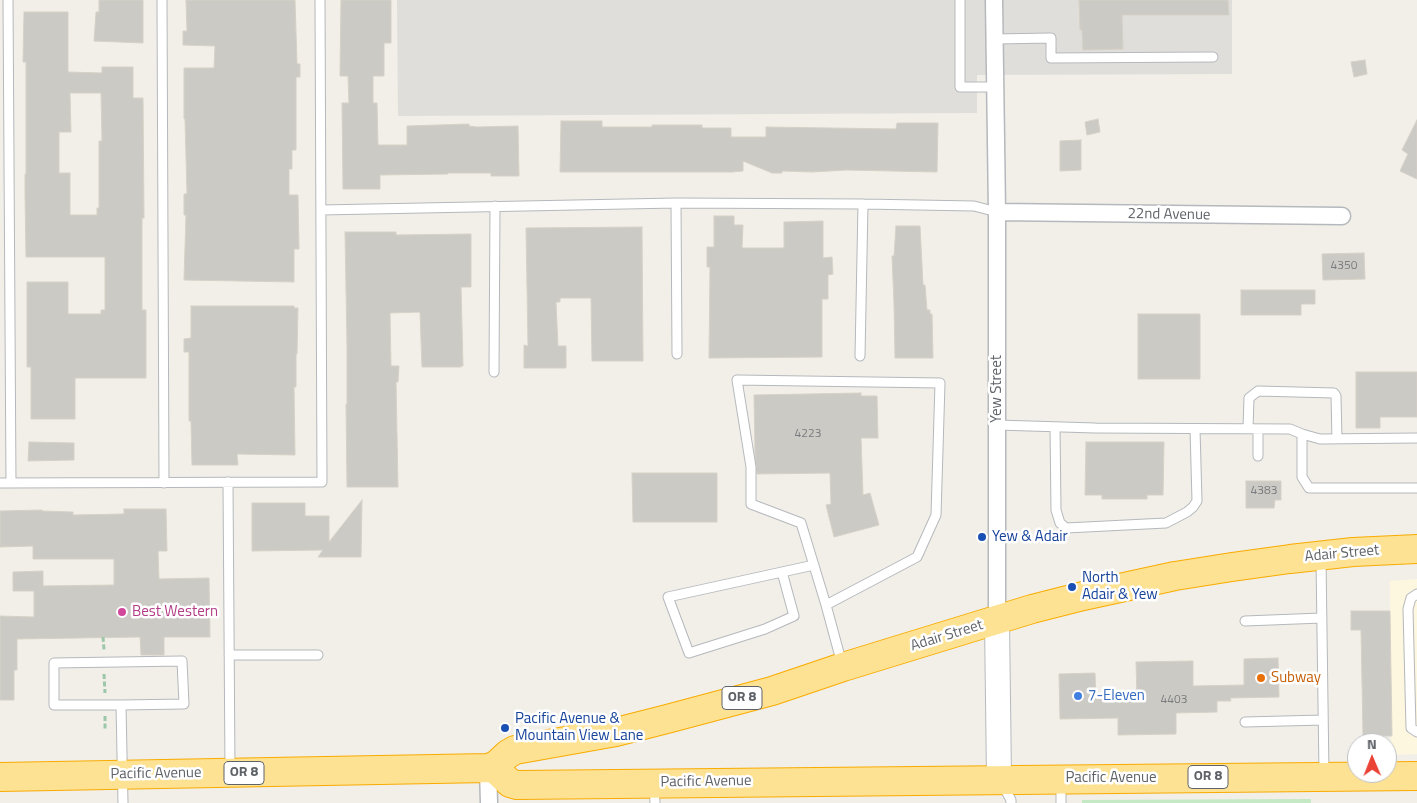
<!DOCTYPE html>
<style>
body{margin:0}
#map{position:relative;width:1417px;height:803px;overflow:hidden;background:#f1efe8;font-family:"Titillium Web",sans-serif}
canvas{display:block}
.north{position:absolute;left:1347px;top:733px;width:50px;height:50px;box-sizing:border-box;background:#fff;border:1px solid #bfc1c3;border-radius:50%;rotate:359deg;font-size:14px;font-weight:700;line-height:20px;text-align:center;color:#5f6368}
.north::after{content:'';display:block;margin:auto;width:18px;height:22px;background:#ea4335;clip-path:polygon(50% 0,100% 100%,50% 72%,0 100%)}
</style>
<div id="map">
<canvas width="1417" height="803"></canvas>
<div class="north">N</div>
</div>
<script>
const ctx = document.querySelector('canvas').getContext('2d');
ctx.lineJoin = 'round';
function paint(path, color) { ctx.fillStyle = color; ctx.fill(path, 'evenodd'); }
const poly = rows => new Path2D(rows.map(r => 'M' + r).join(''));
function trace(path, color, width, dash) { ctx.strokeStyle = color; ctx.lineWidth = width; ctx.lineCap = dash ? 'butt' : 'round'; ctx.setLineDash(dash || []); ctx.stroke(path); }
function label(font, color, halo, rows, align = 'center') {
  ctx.font = font + ' "Titillium Web",sans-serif'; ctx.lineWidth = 5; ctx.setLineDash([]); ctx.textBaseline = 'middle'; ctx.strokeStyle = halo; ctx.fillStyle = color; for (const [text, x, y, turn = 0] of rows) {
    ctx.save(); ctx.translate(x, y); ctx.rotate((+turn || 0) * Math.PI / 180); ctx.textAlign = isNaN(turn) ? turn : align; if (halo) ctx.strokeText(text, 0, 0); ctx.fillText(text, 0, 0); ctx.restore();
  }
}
paint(poly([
 [1417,579,1417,754,1391,755,1390,581]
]), '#fef7e0');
paint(poly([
 [397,0,1232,0,1232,74,977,75,977,113,398,116]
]), '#e0deda');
paint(poly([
 [1311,799,1311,803,1082,803,1082,800]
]), '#c5e8c5');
const building = poly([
 [99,0,143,0,143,43,94,41,96,12,99,12,99,0],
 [186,0,295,0,297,64,300,64,300,77,296,77,296,150,292,150,292,169,289,169,289,195,298,195,299,249,294,249,294,282,184,280,186,215,184,215,184,194,187,194,185,119,184,119,184,68,214,68,215,46,183,45,183,31,187,31,186,0],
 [341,0,391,0,391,43,384,43,384,76,373,76,373,103,377,103,378,145,407,145,407,126,469,124,469,126,477,127,518,126,519,176,491,176,491,173,448,173,448,174,380,175,380,189,343,189,342,103,349,103,348,76,340,76,341,0],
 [1079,0,1228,0,1229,15,1122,15,1123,49,1083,50,1082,30,1080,30,1079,0],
 [24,12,68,12,68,72,102,73,102,67,133,67,133,98,143,98,144,218,142,218,142,310,146,310,146,378,75,378,75,419,31,419,31,367,27,367,27,282,68,282,68,314,101,314,101,310,105,310,105,257,26,257,25,194,25,174,26,174,26,62,23,62,24,12],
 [70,93,101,93,102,141,99,141,99,208,97,208,97,215,70,215,70,173,59,173,59,132,71,132,70,93],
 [1365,60,1367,74,1354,77,1351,62,1365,60],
 [1098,119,1100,132,1087,135,1085,122,1098,119],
 [1417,120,1417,179,1400,171,1408,154,1402,150,1417,120],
 [561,121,602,121,602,127,652,127,652,125,702,125,702,128,731,128,731,137,766,137,766,127,896,129,897,123,938,123,937,172,846,170,813,172,782,171,782,173,772,173,743,161,743,171,732,172,560,172,561,121],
 [1081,140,1081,170,1060,171,1060,141,1081,140],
 [714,216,734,216,734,225,743,225,742,248,784,248,784,222,823,221,823,258,832,257,833,274,828,275,828,299,822,299,822,357,709,358,710,267,707,267,707,247,714,247,714,216],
 [896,226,920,226,923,285,925,285,927,310,930,310,930,314,932,314,933,358,895,358,894,304,892,256,894,256,896,226],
 [642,227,643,361,592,361,591,298,560,298,560,302,556,302,558,346,566,346,566,368,524,368,524,345,528,346,526,228,642,227],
 [345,232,396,232,396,235,471,234,471,287,461,287,463,366,461,366,461,367,422,367,420,312,390,313,391,366,399,366,398,382,396,382,398,487,347,487,346,404,347,404,347,347,345,232],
 [1364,253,1365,279,1323,280,1322,254,1364,253],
 [1241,290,1315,290,1315,304,1301,304,1301,315,1241,315,1241,290],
 [191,306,294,306,294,308,298,308,297,354,296,354,296,387,294,387,295,455,237,454,238,465,192,465,191,421,189,421,189,352,184,352,184,339,191,338,191,306],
 [1138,314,1200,314,1200,379,1138,379,1138,314],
 [1356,372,1417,372,1417,417,1380,417,1380,428,1356,428,1356,372],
 [861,393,861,396,877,396,878,438,861,438,863,495,870,493,879,525,834,537,826,505,831,504,830,473,757,474,755,453,754,395,861,393],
 [29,442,74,443,74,460,28,461,29,442],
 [1086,442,1164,442,1163,495,1147,495,1147,499,1102,499,1102,495,1085,495,1086,442],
 [632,473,717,473,717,522,633,522,632,473],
 [1246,481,1281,481,1281,500,1275,500,1274,508,1246,508,1246,481],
 [362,500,361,557,318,557,323,550,252,551,252,503,305,503,305,516,329,516,329,542,362,500],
 [124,509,166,509,167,551,158,551,159,579,209,578,210,637,164,637,164,655,141,655,140,637,17,639,17,670,14,670,14,700,0,700,0,616,34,617,34,591,13,591,13,572,43,571,43,586,114,585,114,559,33,559,33,546,0,547,0,511,42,510,42,511,73,512,73,515,124,514,124,509],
 [1351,611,1390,611,1392,736,1363,736,1361,630,1351,630,1351,611],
 [1278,658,1279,697,1230,698,1231,701,1217,701,1217,712,1176,713,1176,734,1118,735,1118,718,1060,719,1059,674,1095,673,1096,699,1137,698,1136,662,1193,661,1193,686,1244,685,1244,659,1278,658]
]);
paint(building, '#cccac5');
trace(building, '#d6d1c6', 1);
const lane = poly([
 [8,0,11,483],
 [162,0,164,483],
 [960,0,960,87,995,87],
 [995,39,1051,38,1051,58,1213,57],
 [676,203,677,354],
 [321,210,676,203,863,204,974,206,997,212],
 [860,356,863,204],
 [494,372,495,206],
 [997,425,1095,428,1290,429,1302,434,1320,439,1417,438],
 [1055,427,1056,510,1060,523,1066,528,1166,523,1187,512,1193,507,1197,501,1195,429],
 [1248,429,1249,398,1258,391,1334,393,1336,396,1337,439],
 [1258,429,1258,456],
 [1302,434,1302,477,1309,488,1417,488],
 [228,482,230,770],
 [0,483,322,482,320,0],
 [1321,558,1324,775],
 [782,572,794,616,765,629,689,653,668,597,814,565],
 [1417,594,1411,598,1408,609,1411,728,1417,732],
 [826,605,801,523,751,504,751,467,737,380,940,383,936,515,917,557,826,605,842,664],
 [1245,621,1322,618],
 [229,655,318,655],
 [121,705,54,705,54,663,182,661,184,704,121,705,123,803],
 [1245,722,1323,720],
 [1061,781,1061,803],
 [1002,784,1011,800,1011,803],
 [654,786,655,803]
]);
const street = poly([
 [994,0,997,212,997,621],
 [997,212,1342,216],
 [488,768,489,803]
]);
const secondary = poly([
 [997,621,999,779]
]);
const highway = poly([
 [488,768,496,765,508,754,515,750,616,732,667,719,772,691,843,667,1032,609,1083,596,1175,576,1232,567,1290,559,1353,552,1417,549],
 [0,777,488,768,496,770,510,783,517,785,1417,776]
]);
trace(lane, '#b5b8bc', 11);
trace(street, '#b5b8bc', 19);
trace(secondary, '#b6babf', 26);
trace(highway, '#f9ab00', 30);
trace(poly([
 [103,637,104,650],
 [104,674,105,693],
 [105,716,105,731]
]), '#9cc7a9', 3, [5, 2.5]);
trace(lane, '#fff', 9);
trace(street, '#fff', 16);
trace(secondary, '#fff', 24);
trace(highway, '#fde293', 28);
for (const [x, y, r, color] of [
 [982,537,5,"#1a4fb4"],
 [1072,587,5,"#1a4fb4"],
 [122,612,5,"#d1479c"],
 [1261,678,5,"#e8710a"],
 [1078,696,5,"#3f7fe0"],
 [505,728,5,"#1a4fb4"]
]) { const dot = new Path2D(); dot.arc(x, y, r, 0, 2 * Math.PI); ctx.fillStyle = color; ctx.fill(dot); trace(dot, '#fff', 2); }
label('12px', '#7a7d7f', null, [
 ["4350",1344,266],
 ["4223",808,434],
 ["4383",1264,491],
 ["4403",1174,700]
]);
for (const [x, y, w] of [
 [742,698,40],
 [244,773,40],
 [1208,777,40]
]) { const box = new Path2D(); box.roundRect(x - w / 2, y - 11.5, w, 23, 4); ctx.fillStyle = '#fff'; ctx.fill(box); trace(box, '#5f6368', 1); }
label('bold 14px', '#5f6368', null, [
 ["OR 8",742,698],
 ["OR 8",244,773],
 ["OR 8",1208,777]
]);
label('15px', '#5f6368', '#fff', [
 ["22nd Avenue",1169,215,1],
 ["Yew Street",997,389,-90],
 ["Adair Street",1342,554,-5],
 ["Adair Street",947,636,-17],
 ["Pacific Avenue",156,774,-1],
 ["Pacific Avenue",1111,778],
 ["Pacific Avenue",706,782,-1]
]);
label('15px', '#164399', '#fff', [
 ["Yew & Adair",992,537],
 ["North",1082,578],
 ["Adair & Yew",1082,595],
 ["Pacific Avenue &",515,719],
 ["Mountain View Lane",515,736]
], 'left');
label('15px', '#b23c85', '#fff', [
 ["Best Western",132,612]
], 'left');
label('15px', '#c56008', '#fff', [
 ["Subway",1271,678]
], 'left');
label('15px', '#366cbe', '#fff', [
 ["7-Eleven",1088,696]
], 'left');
</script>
